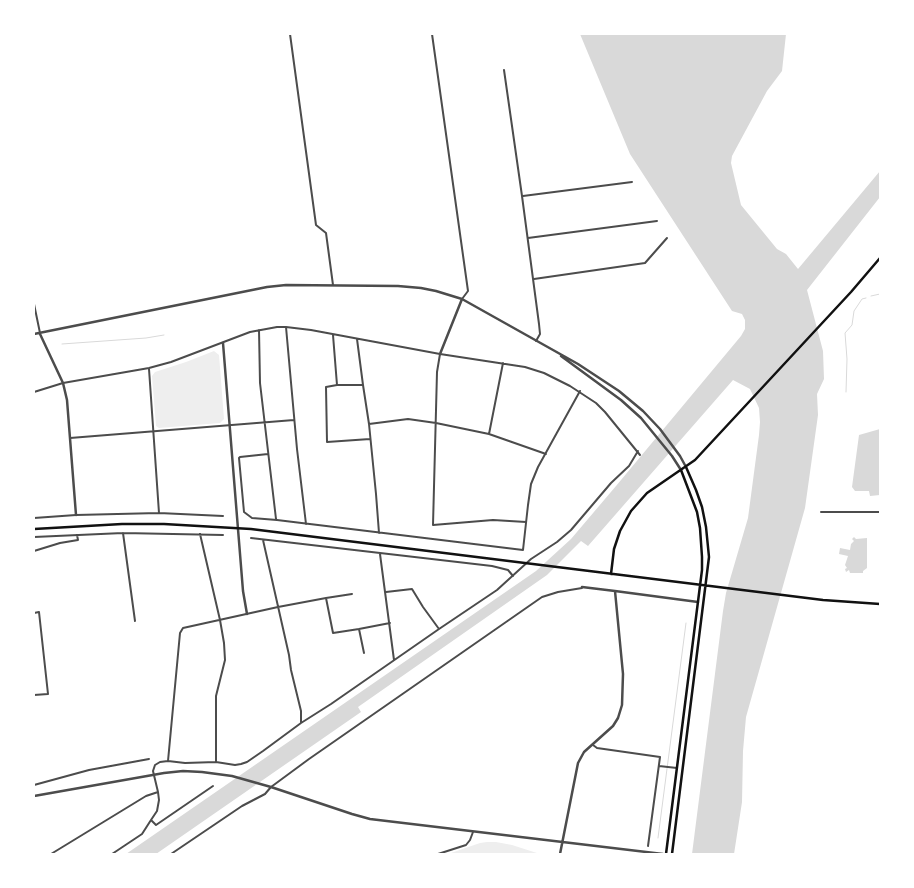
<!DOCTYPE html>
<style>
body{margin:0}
#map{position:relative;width:914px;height:888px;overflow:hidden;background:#fff;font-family:Figtree,sans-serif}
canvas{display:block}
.frame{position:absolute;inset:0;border:35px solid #fff;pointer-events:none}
</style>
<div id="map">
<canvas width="914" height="888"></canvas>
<div class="frame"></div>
</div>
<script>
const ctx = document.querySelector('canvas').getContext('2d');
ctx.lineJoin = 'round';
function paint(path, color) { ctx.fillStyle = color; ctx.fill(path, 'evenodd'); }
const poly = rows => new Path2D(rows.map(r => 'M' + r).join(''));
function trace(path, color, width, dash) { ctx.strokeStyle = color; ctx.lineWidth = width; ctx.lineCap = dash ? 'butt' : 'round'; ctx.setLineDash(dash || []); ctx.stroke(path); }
paint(poly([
 [214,351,219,355,224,419,220,423,159,428,156,426,152,376,155,372,186,362],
 [487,842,496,842,512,845,540,854,448,854,480,843]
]), '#eee');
paint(poly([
 [580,34,786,34,782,71,767,91,732,156,731,163,741,205,777,249,786,254,798,269,880,171,880,197,807,290,823,351,824,379,817,394,818,415,805,508,746,717,743,751,742,802,734,854,692,854,723,611,726,593,748,518,759,435,760,422,759,408,750,389,733,380,588,546,581,541,547,575,358,707,361,712,156,854,126,854,536,571,571,539,616,486,741,336,745,329,745,320,742,314,732,311,630,154],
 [880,429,880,495,870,496,869,491,855,491,852,487,859,435],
 [854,537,856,539,867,538,867,568,863,571,863,573,850,573,849,570,846,572,845,569,847,568,845,565,848,556,839,554,840,548,850,550,851,544,854,541,852,539]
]), '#d9d9d9');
trace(poly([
 [871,296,880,294],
 [62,344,146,338,164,335],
 [846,392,847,359,845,333,852,325,854,311,862,299,866,298],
 [658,838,686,623]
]), '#d9d9d9', 1);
trace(poly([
 [290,34,316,225,326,233,333,285],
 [432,34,468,291,462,299],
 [504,70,522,196,539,324,540,334,536,341],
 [523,196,632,182],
 [528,238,657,221],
 [534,279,645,263,667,238],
 [34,304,40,333],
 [286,327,297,449,306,524],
 [259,330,260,383,276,519],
 [333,335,337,385,326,387,327,442,370,439],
 [357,339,363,385,369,424,376,494,379,533],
 [440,354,437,372,433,525,493,520,526,522],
 [149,369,159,513],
 [337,385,362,385],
 [34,392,63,383,149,368,171,362,250,332,277,327,286,327,311,330,440,354,525,367,544,373,570,386,596,403,605,412,640,455],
 [369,424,408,419,436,423,489,434,546,454],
 [489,434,503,363],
 [70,438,294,420],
 [268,454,240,457,239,458,244,512,252,518,277,520,523,550,528,505,531,484,538,467,580,391],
 [821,512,880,512],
 [34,518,76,515,159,513,223,516],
 [123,533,135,621],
 [200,534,220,620,224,643,225,660,216,696,216,762],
 [34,537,123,533,223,535],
 [251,538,492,566,508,570,513,576],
 [263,540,289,655,291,670,301,711,301,723],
 [34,551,60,543,78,540,77,535],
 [380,554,394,660],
 [386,592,412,589,423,607,439,629],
 [352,594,326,598,333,633,359,629],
 [34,613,39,612,48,694,34,695],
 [364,653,359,629,390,623],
 [593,745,597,748,660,757,648,846],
 [168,761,180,633,183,628,278,607,326,598],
 [659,766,677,768],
 [34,785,89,770,149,759],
 [151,820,157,811,159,800,158,792],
 [51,854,146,796,158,792,153,771,155,765,160,762,168,761,185,763,216,762,235,765,241,764,247,762,263,751,301,723,331,704,439,629,497,590,531,559,557,542,571,530,611,483,629,466,638,451],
 [112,854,142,834,151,820,156,825,213,786],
 [171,854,242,806,265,794,271,787,309,759,542,597,558,592,582,588],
 [438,854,466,845,470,840,473,832]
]), '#4c4c4c', 2);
trace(poly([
 [34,334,267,287,286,285,398,286,421,288,436,291,462,299,578,364,619,391,643,411,660,429,680,456,686,467],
 [40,334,63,383,67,400,76,515],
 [223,343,243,591,247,614],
 [440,354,462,299],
 [561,356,621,400,641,418,672,456,681,470],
 [582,587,615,591,698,602],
 [34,796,164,773,183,771,202,772,232,776,271,787,352,814,370,819,663,854],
 [560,854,578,763,584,752,613,726,618,718,622,705,623,674,615,591]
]), '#4c4c4c', 2.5);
trace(poly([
 [34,529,122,524,164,524,251,529,823,600,880,604],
 [611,574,614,549,620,531,631,511,647,493,695,460,851,292,880,258],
 [666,854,702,570,702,557,700,528,697,512,681,470],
 [672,854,709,557,706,527,702,507,696,490,686,467]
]), '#111', 2.5);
</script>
